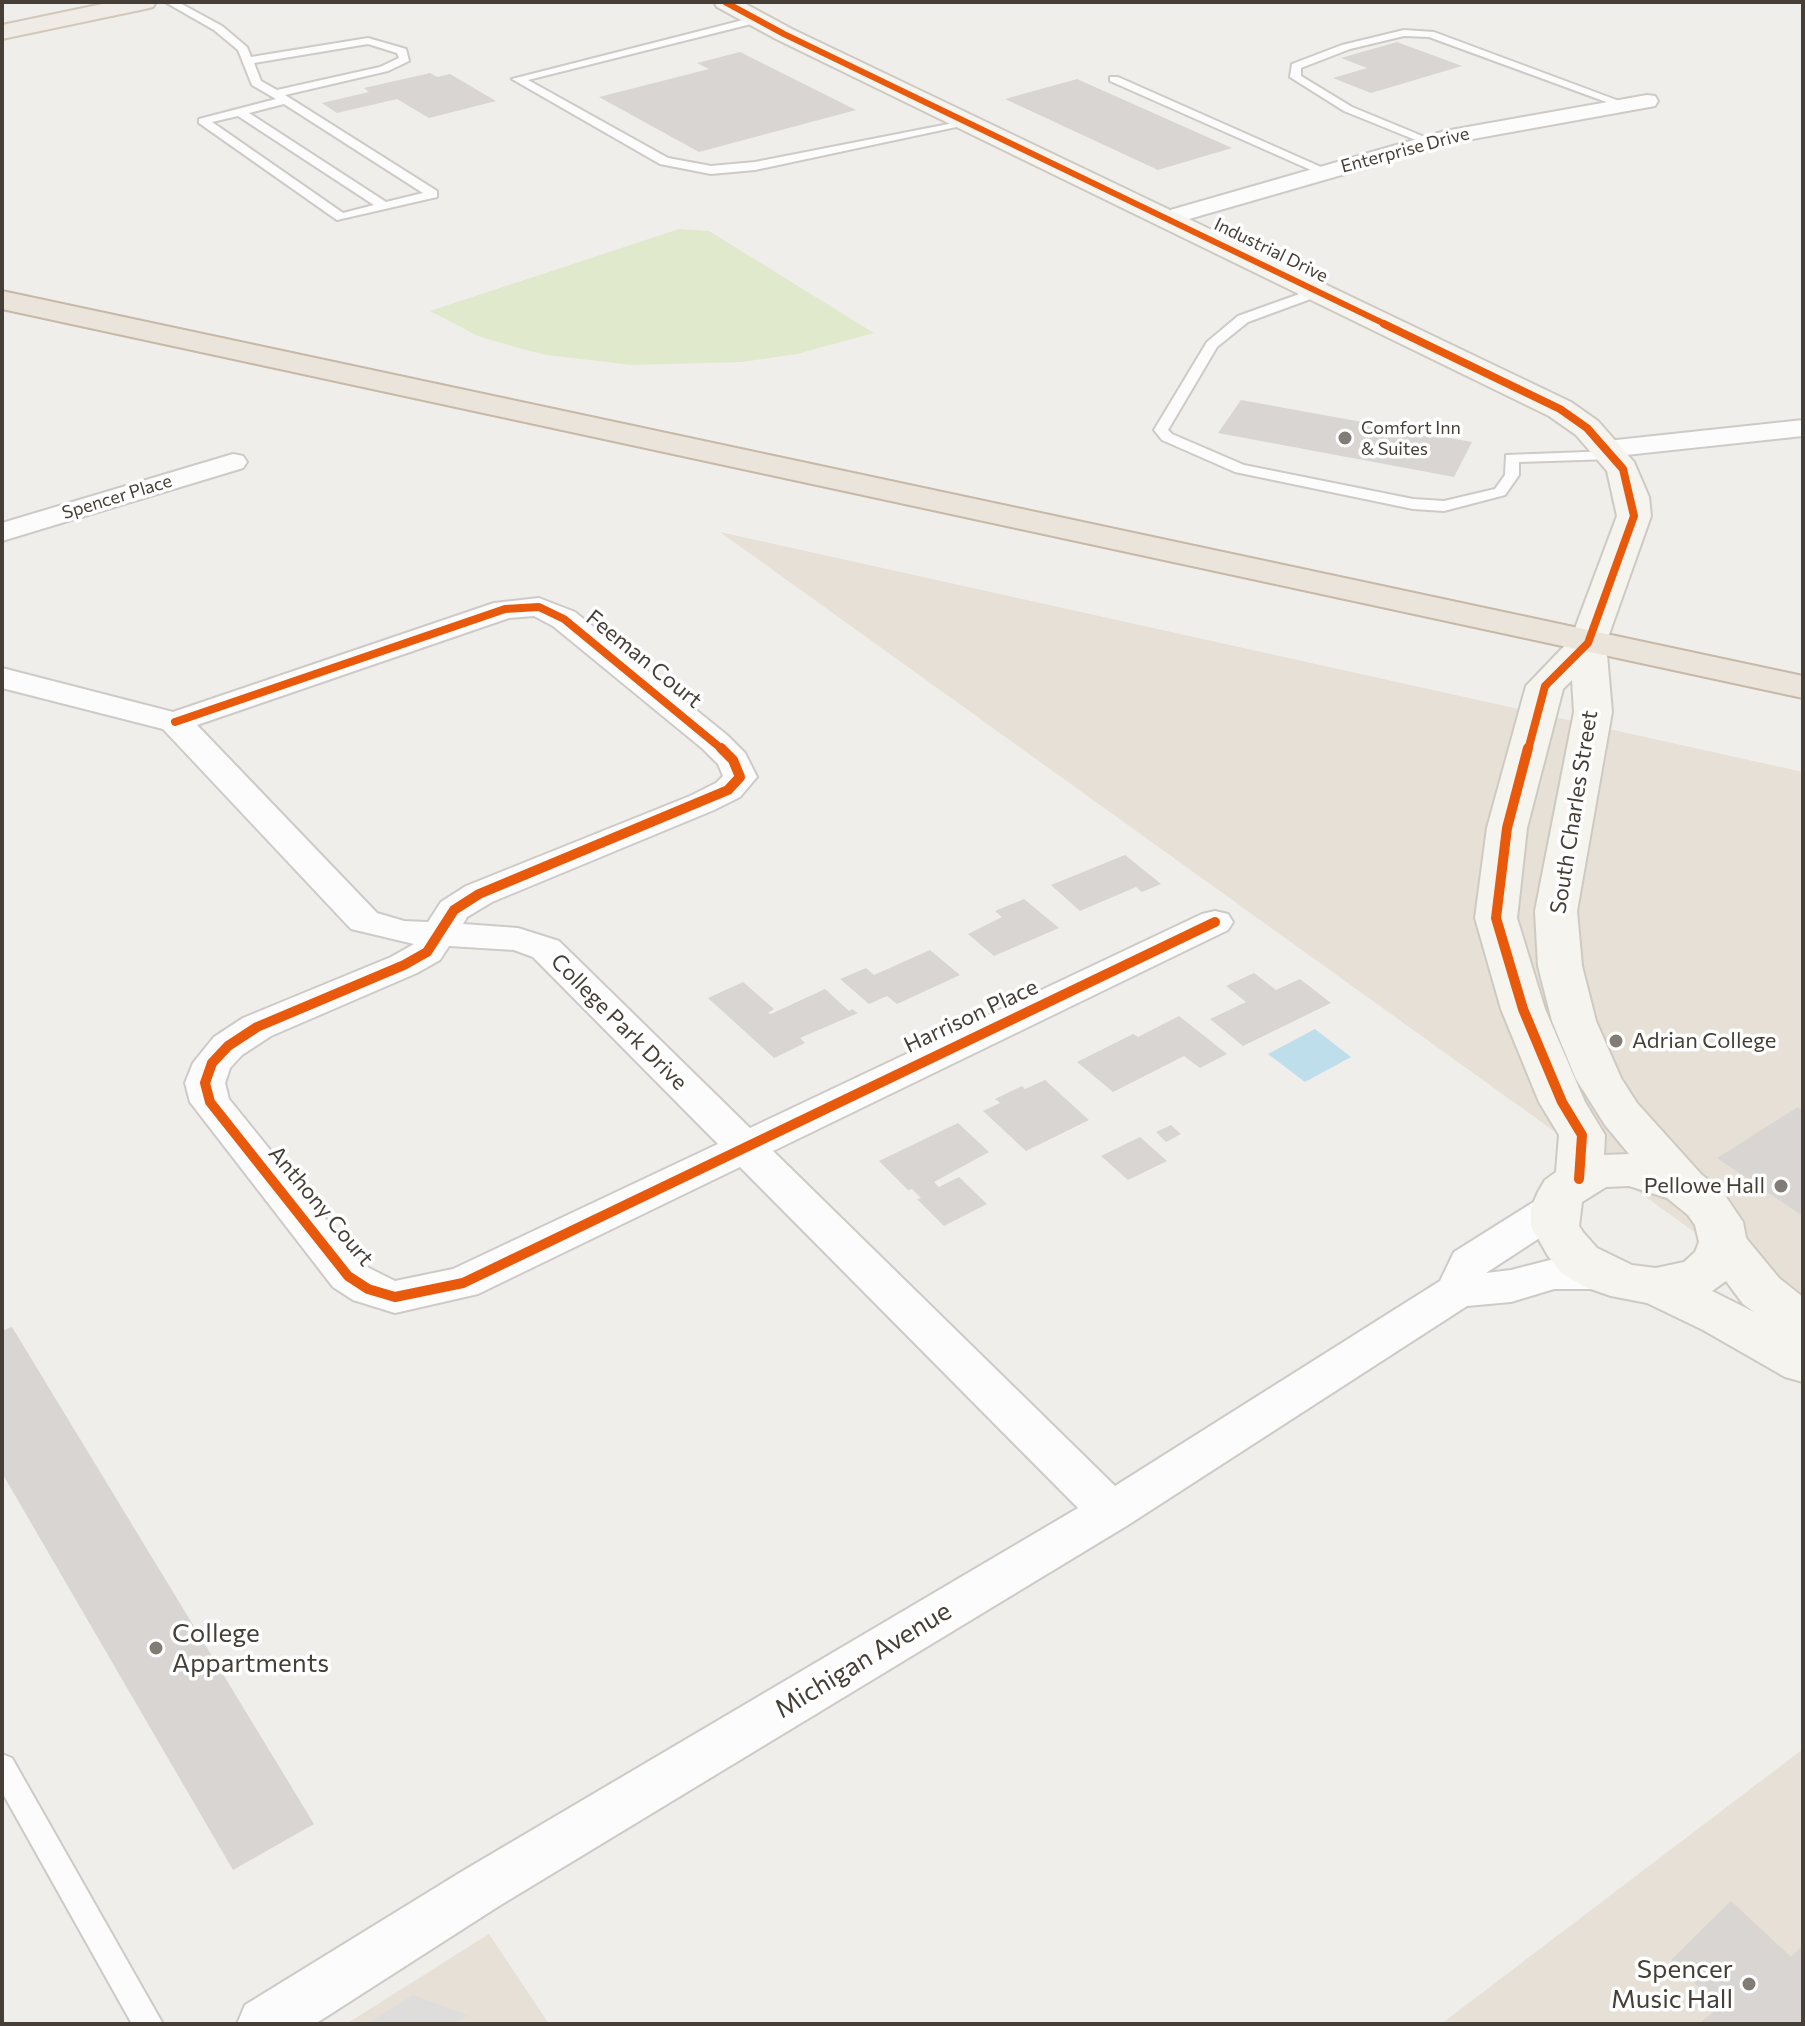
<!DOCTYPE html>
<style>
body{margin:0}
#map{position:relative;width:1805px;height:2026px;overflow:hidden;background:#f0eeeb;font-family:Commissioner,sans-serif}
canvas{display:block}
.frame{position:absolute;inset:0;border:4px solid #463f37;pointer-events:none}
</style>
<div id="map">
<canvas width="1805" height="2026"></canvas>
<div class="frame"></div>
</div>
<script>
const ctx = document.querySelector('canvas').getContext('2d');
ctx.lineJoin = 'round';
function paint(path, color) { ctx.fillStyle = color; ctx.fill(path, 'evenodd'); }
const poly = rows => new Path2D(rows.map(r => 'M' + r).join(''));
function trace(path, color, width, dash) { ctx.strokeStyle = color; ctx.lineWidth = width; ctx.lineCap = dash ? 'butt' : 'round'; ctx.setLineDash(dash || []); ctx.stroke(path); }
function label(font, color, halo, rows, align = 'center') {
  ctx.font = font + ' Commissioner,sans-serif'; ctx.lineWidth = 7; ctx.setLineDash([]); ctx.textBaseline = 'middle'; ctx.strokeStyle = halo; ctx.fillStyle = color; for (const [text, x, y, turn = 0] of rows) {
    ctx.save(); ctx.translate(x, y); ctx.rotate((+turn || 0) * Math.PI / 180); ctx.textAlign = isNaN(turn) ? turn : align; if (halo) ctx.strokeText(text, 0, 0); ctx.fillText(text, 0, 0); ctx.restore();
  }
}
paint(poly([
 [720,532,1803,772,1803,1310],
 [1803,1749,1803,2024,1441,2024],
 [489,1934,549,2024,346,2024]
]), '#e6e0d7');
paint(poly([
 [679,229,709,231,874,333,797,354,742,362,632,365,546,355,515,347,478,336,430,311]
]), '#e0e9cc');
paint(poly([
 [413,1995,467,2015,454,2024,366,2024]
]), '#dfdddb');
paint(poly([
 [1315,1029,1351,1057,1305,1082,1268,1054]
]), '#bedeec');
paint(poly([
 [1397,42,1462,66,1371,93,1333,78,1367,68,1341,58],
 [740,52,856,110,699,152,599,97,709,69,697,63],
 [430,73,437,77,450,74,496,101,429,118,397,99,337,113,322,103,369,92,364,88],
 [1077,79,1232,148,1158,170,1005,99],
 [1241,400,1472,442,1454,477,1218,433],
 [1125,855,1161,884,1142,892,1136,887,1080,911,1051,885],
 [1024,899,1059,928,994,956,968,934,1002,917,995,911],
 [930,950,960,975,897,1004,887,996,869,1004,840,979,866,968,874,975],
 [1254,973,1276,990,1300,979,1331,1003,1243,1046,1210,1019,1246,1002,1226,986],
 [743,982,774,1009,768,1013,771,1014,825,989,849,1011,852,1009,858,1013,800,1038,805,1043,774,1058,708,998],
 [1179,1016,1227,1054,1200,1068,1184,1056,1113,1092,1077,1062,1133,1034,1138,1037],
 [1045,1080,1089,1120,1026,1151,983,1111,1000,1103,995,1099,1022,1086,1025,1089],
 [1798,1107,1803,1111,1801,1215,1717,1158],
 [958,1123,989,1152,934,1182,939,1187,959,1177,987,1204,944,1226,917,1199,921,1198,912,1189,908,1190,879,1161],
 [1171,1125,1181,1134,1166,1142,1156,1132],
 [1140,1137,1167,1161,1128,1180,1101,1156],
 [12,1327,314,1824,233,1870,2,1473,2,1331],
 [1731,1901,1791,1957,1803,1945,1803,2024,1699,2024,1719,2007,1671,1960]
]), '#d8d5d2');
const lane = poly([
 [165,2,178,2,222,26,247,47,251,57,368,38,406,49,409,61,388,71,285,95,437,191,437,197,337,220,199,123,199,119,276,99,252,85,238,50,214,30,165,2],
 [368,44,397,53,399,58,380,67,277,90,261,81,254,63,368,44],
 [284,104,423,193,386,202,249,113,284,104],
 [238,116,374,205,343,213,212,122,238,116],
 [755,17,759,18,759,22,528,80,668,158,711,166,755,162,969,120,975,123,755,170,711,174,660,164,512,79,755,17],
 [1404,30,1434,32,1630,105,1620,107,1429,37,1404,36,1350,49,1301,68,1301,76,1352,107,1432,140,1434,142,1428,145,1344,111,1290,77,1292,64,1342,45,1404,30],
 [1110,77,1118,77,1330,171,1320,174,1110,81,1110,77],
 [1319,287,1326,291,1324,294,1248,322,1217,347,1168,430,1172,434,1244,465,1413,499,1444,501,1495,489,1505,475,1506,455,1612,451,1619,455,1612,459,1519,462,1519,475,1505,495,1444,511,1413,509,1235,472,1162,440,1154,430,1207,342,1238,316,1319,287],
 [2,1754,12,1758,163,2024,132,2024,2,1792,2,1754]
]);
const street = poly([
 [1647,95,1655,96,1658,101,1655,106,1456,142,1168,225,1160,223,1156,218,1160,213,1445,131,1647,95],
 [1803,420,1803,436,1607,457,1597,455,1593,449,1597,443,1607,441,1803,420],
 [233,454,243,456,247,462,243,468,2,541,2,523,233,454],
 [539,598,575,612,727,735,745,753,757,777,740,797,714,810,492,902,467,917,463,924,518,928,559,941,750,1128,1202,914,1215,911,1228,914,1233,922,1228,930,773,1151,1115,1486,1440,1281,1454,1252,1540,1198,1555,1193,1570,1198,1576,1208,1570,1218,1486,1273,1511,1270,1554,1259,1603,1259,1618,1263,1624,1274,1618,1285,1603,1289,1554,1289,1511,1302,1467,1306,1128,1525,499,1906,315,2024,237,2024,245,2005,461,1872,1078,1508,740,1167,478,1294,395,1313,353,1300,333,1287,190,1102,185,1083,193,1063,214,1037,243,1018,391,957,414,944,351,929,163,729,2,688,2,668,173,712,494,603,539,598],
 [534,616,553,626,703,749,718,764,723,776,716,783,690,796,466,886,441,902,428,922,404,921,377,913,197,725,509,618,534,616],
 [449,946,514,950,533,957,718,1144,453,1269,395,1281,363,1265,229,1099,225,1083,230,1068,242,1055,271,1036,417,973,440,960,449,946]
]);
const secondary = poly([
 [714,2,742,2,792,29,1571,402,1598,421,1634,462,1649,497,1651,516,1606,643,1612,712,1577,911,1582,966,1596,1021,1621,1078,1637,1103,1701,1174,1722,1191,1743,1222,1746,1238,1779,1278,1803,1297,1803,1382,1785,1377,1703,1330,1647,1303,1611,1296,1585,1287,1563,1274,1548,1256,1531,1226,1531,1208,1538,1192,1545,1180,1556,1172,1559,1135,1539,1102,1501,1009,1475,918,1487,828,1526,686,1571,639,1617,516,1607,471,1576,435,1549,416,776,39,717,7,714,2],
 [1572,680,1574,712,1535,911,1538,966,1552,1021,1576,1079,1605,1125,1629,1154,1604,1155,1605,1135,1585,1102,1545,1009,1517,918,1527,828,1563,689,1572,680],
 [1629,1186,1667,1198,1688,1215,1695,1225,1699,1242,1695,1252,1684,1262,1656,1268,1632,1265,1597,1248,1583,1232,1579,1226,1582,1202,1606,1187,1629,1186],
 [1726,1281,1743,1304,1754,1312,1712,1291,1726,1281]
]);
const primary = poly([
 [112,2,156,2,153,7,145,9,2,39,2,25,112,2]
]);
const highway = poly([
 [2,291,1803,676,1803,698,2,309,2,291]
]);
trace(lane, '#cdcac7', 4);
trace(street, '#cdcac7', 4);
trace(secondary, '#cecac2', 4);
trace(primary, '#d1c8ba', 4);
trace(highway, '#c7b8a7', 4);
paint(lane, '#fdfcfc');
paint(street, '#fdfcfc');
paint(secondary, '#f6f4ef');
paint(primary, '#f0ebe4');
paint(highway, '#ebe4da');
trace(poly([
 [725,2,784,34,1389,326]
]), '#e8590c', 6);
trace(poly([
 [1384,324,1560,409,1587,428,1623,469,1634,516,1588,643,1545,686,1528,750],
 [175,722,505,609,539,607,564,619,723,750]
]), '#e8590c', 8);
trace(poly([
 [721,748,733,760,740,777,728,790,479,894,454,910,427,952,404,965,257,1027,228,1046,212,1063,205,1083,210,1102,348,1276,368,1289,395,1297,463,1283,1215,922],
 [1528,748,1507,828,1496,918,1523,1009,1562,1102,1582,1135,1579,1179]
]), '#e8590c', 10);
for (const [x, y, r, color] of [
 [1345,438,8,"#827c76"],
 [1616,1041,8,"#827c76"],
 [1781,1186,8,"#827c76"],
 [156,1648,8,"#827c76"],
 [1749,1984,8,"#827c76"]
]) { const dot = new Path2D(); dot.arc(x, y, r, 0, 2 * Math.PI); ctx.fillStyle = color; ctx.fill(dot); trace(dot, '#fff', 3); }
label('18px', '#463f37', '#fff', [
 ["Enterprise Drive",1405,150,-15],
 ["Industrial Drive",1271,250,26],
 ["Spencer Place",117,497,-17]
]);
label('18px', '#463f37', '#fff', [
 ["Comfort Inn",1361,428],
 ["& Suites",1361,449]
], 'left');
label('22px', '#463f37', '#fff', [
 ["Feeman Court",644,659,39],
 ["South Charles Street",1574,812,-81],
 ["Harrison Place",971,1016,-25],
 ["College Park Drive",619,1022,45],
 ["Anthony Court",321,1206,50]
]);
label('22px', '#463f37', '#fff', [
 ["Adrian College",1632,1041],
 ["Pellowe Hall",1765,1186,"right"]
], 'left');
label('26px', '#463f37', '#fff', [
 ["College",172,1633],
 ["Appartments",172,1663],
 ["Spencer",1733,1969,"right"],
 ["Music Hall",1733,1999,"right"]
], 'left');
label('26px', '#463f37', '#fff', [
 ["Michigan Avenue",863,1660,-31]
]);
</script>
